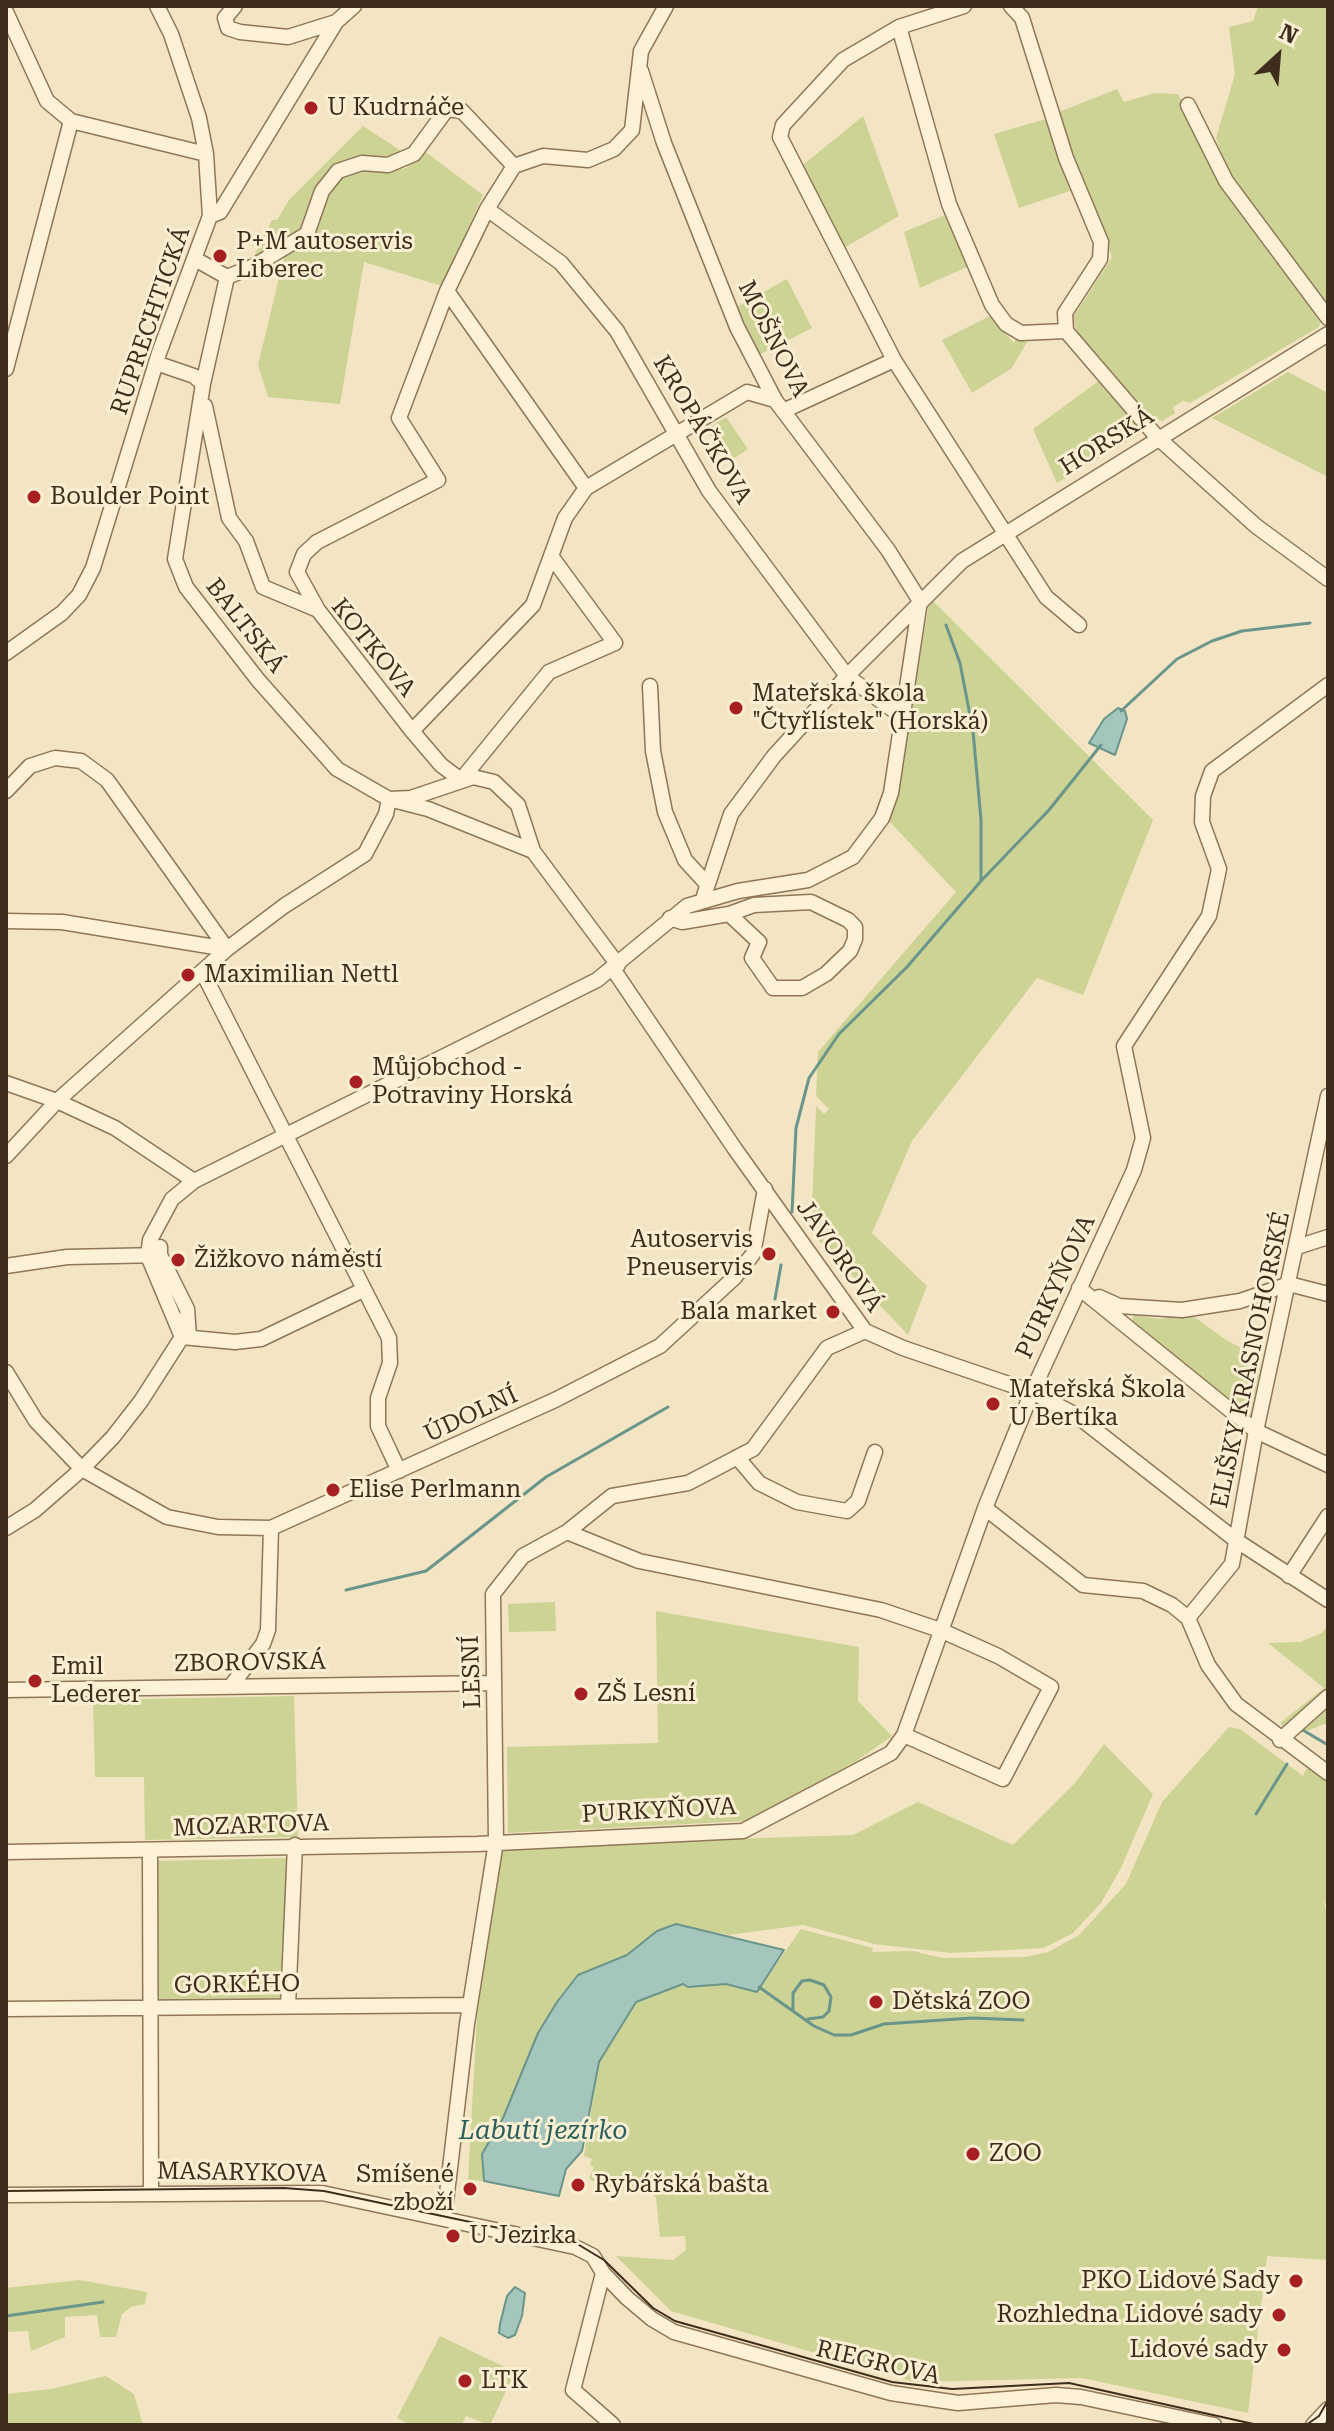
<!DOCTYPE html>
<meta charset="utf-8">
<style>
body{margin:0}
#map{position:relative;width:1334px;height:2431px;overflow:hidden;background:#f3e5c3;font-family:"Roboto Serif",serif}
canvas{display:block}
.frame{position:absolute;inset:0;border:8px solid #3e2d1d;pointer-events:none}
.north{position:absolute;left:1238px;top:16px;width:80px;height:80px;-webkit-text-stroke:6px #faefd3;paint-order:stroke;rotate:26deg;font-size:22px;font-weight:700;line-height:32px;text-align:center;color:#3e2d1d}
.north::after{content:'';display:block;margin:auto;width:28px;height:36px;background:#3e2d1d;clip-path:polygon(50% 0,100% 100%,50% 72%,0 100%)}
</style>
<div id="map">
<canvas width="1334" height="2431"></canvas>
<div class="frame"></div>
<div class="north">N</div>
</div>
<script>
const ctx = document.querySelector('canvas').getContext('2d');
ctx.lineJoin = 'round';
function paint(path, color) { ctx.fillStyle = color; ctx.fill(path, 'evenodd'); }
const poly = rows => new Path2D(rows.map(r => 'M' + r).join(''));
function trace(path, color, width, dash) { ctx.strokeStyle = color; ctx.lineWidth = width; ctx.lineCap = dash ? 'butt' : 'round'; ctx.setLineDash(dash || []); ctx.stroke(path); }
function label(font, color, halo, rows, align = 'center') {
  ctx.font = font + ' "Roboto Serif",serif'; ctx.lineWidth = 6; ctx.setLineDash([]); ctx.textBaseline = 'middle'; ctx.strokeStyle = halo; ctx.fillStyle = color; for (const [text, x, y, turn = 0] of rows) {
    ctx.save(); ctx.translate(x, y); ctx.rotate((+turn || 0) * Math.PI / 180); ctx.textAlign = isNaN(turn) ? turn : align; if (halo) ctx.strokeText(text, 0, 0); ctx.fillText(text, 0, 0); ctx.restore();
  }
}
paint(poly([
 [1258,6,1328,6,1328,317,1228,173,1216,138,1235,74,1229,27,1253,21],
 [1117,89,1124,102,1155,93,1178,94,1190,121,1320,322,1319,327,1190,403,1183,401,1173,407,1175,413,1162,421,1152,418,1077,332,1073,318,1112,257,1058,117,1059,112],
 [863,116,899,216,844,248,803,165],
 [1046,119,1070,191,1019,208,994,134],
 [363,126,406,154,339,169,299,236,250,264,272,220,277,220,289,200],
 [423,150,483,195,442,286,364,262,340,404,268,397,258,365,285,253,338,178,356,169,391,171,406,168],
 [945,215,967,267,920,288,904,232],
 [787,279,812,328,759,355,735,308],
 [990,316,1014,343,1016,338,1027,342,1012,368,972,393,942,340],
 [1288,372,1328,393,1328,477,1212,418],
 [1100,380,1139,427,1140,434,1057,483,1033,429],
 [726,417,748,449,729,462,707,429],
 [930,598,1153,820,1083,995,1037,978,912,1141,872,1233,927,1286,908,1335,811,1232,816,1106,824,1114,829,1109,816,1096,818,1052,956,892,888,820,904,752],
 [1189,1313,1226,1340,1262,1359,1250,1418,1131,1324,1134,1315,1160,1319],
 [555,1602,556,1631,509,1632,508,1604],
 [656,1611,859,1647,858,1701,892,1736,855,1762,746,1821,508,1833,507,1747,658,1743],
 [1328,1624,1328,1723,1292,1736,1280,1723,1324,1688,1268,1643,1300,1642,1322,1633],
 [294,1696,298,1837,145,1840,144,1777,95,1777,93,1700],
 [1229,1727,1240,1729,1303,1776,1306,1769,1328,1768,1328,1911,1323,1897,1328,1920,1328,2260,1267,2256,1248,2413,1082,2378,915,2382,671,2311,616,2256,673,2260,686,2250,685,2236,660,2237,656,2197,642,2190,604,2186,589,2179,594,2167,590,2165,592,2159,584,2156,599,2062,636,2002,683,1984,688,1987,726,1984,757,1992,801,1929,873,1948,872,1952,913,1951,942,1958,1025,1957,1048,1952,1079,1935,1126,1884,1162,1802],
 [1104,1744,1153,1794,1121,1868,1101,1903,1073,1933,1044,1948,951,1953,874,1944,803,1925,729,1935,676,1924,657,1931,627,1955,578,1975,557,2002,538,2033,503,2118,482,2154,484,2181,468,2180,477,2017,499,1854,508,1846,853,1835,918,1802,1013,1845,1076,1782],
 [286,1858,287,1998,159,1999,156,1861],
 [79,2280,147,2292,145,2304,131,2307,122,2314,116,2337,100,2337,97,2315,65,2317,65,2337,31,2351,28,2331,6,2332,6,2288],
 [440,2336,515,2372,490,2425,466,2416,461,2425,411,2425,397,2418],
 [106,2376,134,2394,143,2425,6,2425,6,2394,51,2389]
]), '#ccd395');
const water = poly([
 [1118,708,1125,711,1127,719,1115,755,1089,743,1104,719,1118,708],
 [676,1924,784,1950,757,1992,726,1984,688,1987,683,1984,636,2002,599,2062,582,2151,566,2169,559,2196,484,2181,482,2154,503,2118,538,2033,557,2002,578,1975,627,1955,657,1931,676,1924],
 [515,2287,525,2293,522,2316,515,2335,508,2338,499,2333,500,2324,507,2296,515,2287]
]);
paint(water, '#a5c6bc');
trace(water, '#6a958b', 2);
trace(poly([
 [946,625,960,663,973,731,981,820,981,881],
 [1121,711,1177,659,1212,641,1242,631,1310,623],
 [792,1212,796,1128,809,1078,839,1034,907,967,981,881,1049,810,1101,745],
 [775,1299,781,1265],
 [346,1590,426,1571,546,1477,668,1407],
 [1301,1729,1328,1745],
 [1256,1814,1287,1764],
 [759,1987,814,2026,834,2035,851,2035,884,2024,972,2018,1023,2020],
 [793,2009,793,1993,802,1981,810,1980,824,1985,831,1997,829,2011,823,2017,808,2019],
 [6,2316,103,2302]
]), '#6a958b', 3);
const street = poly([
 [235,6,225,18,228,28,240,32,288,37,336,22],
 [964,6,899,27,843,60,783,125,780,137,894,360,1046,597,1079,625],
 [1011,6,1022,18,1066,158,1101,242,1100,259,1065,313,1066,331,1157,437,1256,526,1328,579],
 [6,12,47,101,71,121,206,154],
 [899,27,949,204,992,305,1006,324,1021,333,1066,331],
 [641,71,664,143,737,327,775,400,888,550,920,601],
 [1188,105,1226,181,1328,318],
 [487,209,561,263,617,331,709,491,847,676,904,718],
 [210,216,220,212,336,22,354,6],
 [195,259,227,277,203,384],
 [227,277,254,266,307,234,322,191,338,171,362,163,388,165,414,154,447,109,462,111,514,166],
 [447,291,586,488],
 [156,363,194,376,203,384,175,559,186,587,258,680,337,769,389,799,428,809,533,851,618,965],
 [6,369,71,121],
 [205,406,229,518,246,541,263,587,318,610],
 [783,411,894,360],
 [6,653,62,613,79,595,93,568,159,353,210,216,206,154,199,118,171,34,157,6],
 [650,686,653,751,665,812,685,860,707,884],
 [412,731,533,605,565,518,586,488,747,392,775,400],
 [461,780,441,765,412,731,318,610,297,572,304,554,317,542,438,480,399,418,447,291,487,209,514,166,543,156,588,160,614,149,632,130,641,51,666,6],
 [461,780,549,672,615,643,551,556],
 [6,791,30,766,55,758,81,761,107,780,227,949],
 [703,899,731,814,774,756,847,676,962,561,1328,334],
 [670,918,682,922,729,914,759,942,752,958,773,988,802,988,826,974,850,951,855,939,855,927,848,920,811,902,754,905,729,914],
 [6,921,62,922,227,949],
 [613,969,735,1149,865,1331,903,1348,1032,1392,1076,1415,1237,1541,1328,1600],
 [203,973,389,1338,390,1363,378,1398,378,1426,399,1471],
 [6,1083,57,1101,115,1128,194,1181],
 [6,1156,57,1101,227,949,284,906,365,854,386,814,389,799,411,798,473,777,494,782,518,805,533,851],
 [160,1247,160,1255,187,1309,189,1336],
 [1297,1247,1328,1237],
 [6,1266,67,1257,160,1255],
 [1289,1284,1328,1294],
 [1079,1288,1256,1431,1328,1465],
 [1099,1297,1119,1306,1182,1310,1240,1301,1289,1284],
 [182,1337,148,1256,150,1240,172,1199,194,1181,597,980,687,906,738,891,808,880,853,857,882,818,891,793,920,601],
 [182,1337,235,1342,261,1339,363,1290],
 [6,1372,36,1421,82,1469,167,1517,218,1527,271,1528],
 [737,1457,759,1483,797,1502,847,1511,858,1501,875,1452],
 [985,1508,1083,1585,1143,1591,1172,1605,1188,1618,1208,1665,1236,1704,1328,1773],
 [6,1528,35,1510,82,1469,113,1437,141,1401,182,1337],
 [567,1532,639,1561,881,1610,940,1630,998,1656,1051,1687,1003,1779,904,1735],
 [1289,1576,1328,1516],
 [1188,1618,1232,1564,1256,1431,1328,1096],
 [231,1686,263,1644,268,1630,271,1528,555,1400,660,1346,735,1277,753,1254,765,1189],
 [6,1690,494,1683],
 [1280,1740,1328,1697],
 [150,1850,151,2194],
 [6,1852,477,1844,743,1831,891,1753,904,1735,985,1508,1032,1392,1134,1170,1143,1138,1124,1046,1209,916,1219,869,1202,822,1203,796,1212,771,1328,685],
 [288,2006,295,1845],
 [6,2009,470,2005],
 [6,2195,322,2193,575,2247,593,2256,603,2273,627,2298,652,2319,674,2332,891,2393,958,2403,1056,2395,1081,2397,1214,2425],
 [444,2219,467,2024,496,1842,493,1594,523,1556,567,1532,612,1496,688,1483,753,1449,827,1348,865,1331],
 [603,2273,573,2390,613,2425],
 [1313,2425,1328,2409]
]);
trace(street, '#907557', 17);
trace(street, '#fdf2d7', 14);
trace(poly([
 [6,2191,284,2188,324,2191,579,2245,604,2260,653,2308,675,2321,892,2382,952,2389,1069,2383,1258,2425],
 [1306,2425,1319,2416,1328,2400]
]), '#3e2d1d', 2);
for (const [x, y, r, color] of [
 [311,108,8,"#a71f20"],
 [220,256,8,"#a71f20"],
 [34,497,8,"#a71f20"],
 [736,708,8,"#a71f20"],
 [188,975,8,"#a71f20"],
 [356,1082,8,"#a71f20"],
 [769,1254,8,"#a71f20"],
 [178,1260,8,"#a71f20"],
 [833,1312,8,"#a71f20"],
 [993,1404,8,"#a71f20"],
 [333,1490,8,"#a71f20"],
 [35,1681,8,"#a71f20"],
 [581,1694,8,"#a71f20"],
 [876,2002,8,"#a71f20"],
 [973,2154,8,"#a71f20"],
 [578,2185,8,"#a71f20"],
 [470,2189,8,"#a71f20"],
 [453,2236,8,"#a71f20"],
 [1296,2281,8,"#a71f20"],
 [1279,2315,8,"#a71f20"],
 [1284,2350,8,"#a71f20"],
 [465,2381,8,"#a71f20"]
]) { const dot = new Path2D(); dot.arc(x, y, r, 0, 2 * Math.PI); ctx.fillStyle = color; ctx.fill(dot); trace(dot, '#faefd3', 3); }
label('24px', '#3e2d1d', '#faefd3', [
 ["U Kudrnáče",327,108],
 ["P+M autoservis",236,242],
 ["Liberec",236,270],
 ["Boulder Point",50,497],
 ["Mateřská škola",752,694],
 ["\"Čtyřlístek\" (Horská)",752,722],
 ["Maximilian Nettl",204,975],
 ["Můjobchod -",372,1068],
 ["Potraviny Horská",372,1096],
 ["Autoservis",753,1240,"right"],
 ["Pneuservis",753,1268,"right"],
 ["Žižkovo náměstí",194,1260],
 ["Bala market",817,1312,"right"],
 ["Mateřská Škola",1009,1390],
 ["U Bertíka",1009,1418],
 ["Elise Perlmann",349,1490],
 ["Emil",51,1667],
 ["Lederer",51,1695],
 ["ZŠ Lesní",597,1694],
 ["Dětská ZOO",892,2002],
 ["ZOO",989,2154],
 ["Smíšené",454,2175,"right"],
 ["zboží",454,2203,"right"],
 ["Rybářská bašta",594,2185],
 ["U Jezirka",469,2236],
 ["PKO Lidové Sady",1280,2281,"right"],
 ["Rozhledna Lidové sady",1263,2315,"right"],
 ["Lidové sady",1268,2350,"right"],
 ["LTK",481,2381]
], 'left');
label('24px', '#3e2d1d', '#faefd3', [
 ["RUPRECHTICKÁ",151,321,-71],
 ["MOŠNOVA",773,339,63],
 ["KROPÁČKOVA",702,430,59],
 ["HORSKÁ",1107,442,-32],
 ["BALTSKÁ",245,626,52],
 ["KOTKOVA",373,648,51],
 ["JAVOROVÁ",839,1256,55],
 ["PURKYŇOVA",1056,1287,-65],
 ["ELIŠKY KRÁSNOHORSKÉ",1251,1360,-78],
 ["ÚDOLNÍ",471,1415,-25],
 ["ZBOROVSKÁ",250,1663,-1],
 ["LESNÍ",472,1672,-92],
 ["PURKYŇOVA",659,1811,-3],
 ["MOZARTOVA",251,1826,-2],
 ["GORKÉHO",237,1985,-1],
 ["MASARYKOVA",242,2173,1],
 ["RIEGROVA",878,2363,13]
]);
label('italic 26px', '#2a605c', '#faefd3', [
 ["Labutí jezírko",543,2131]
]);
</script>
